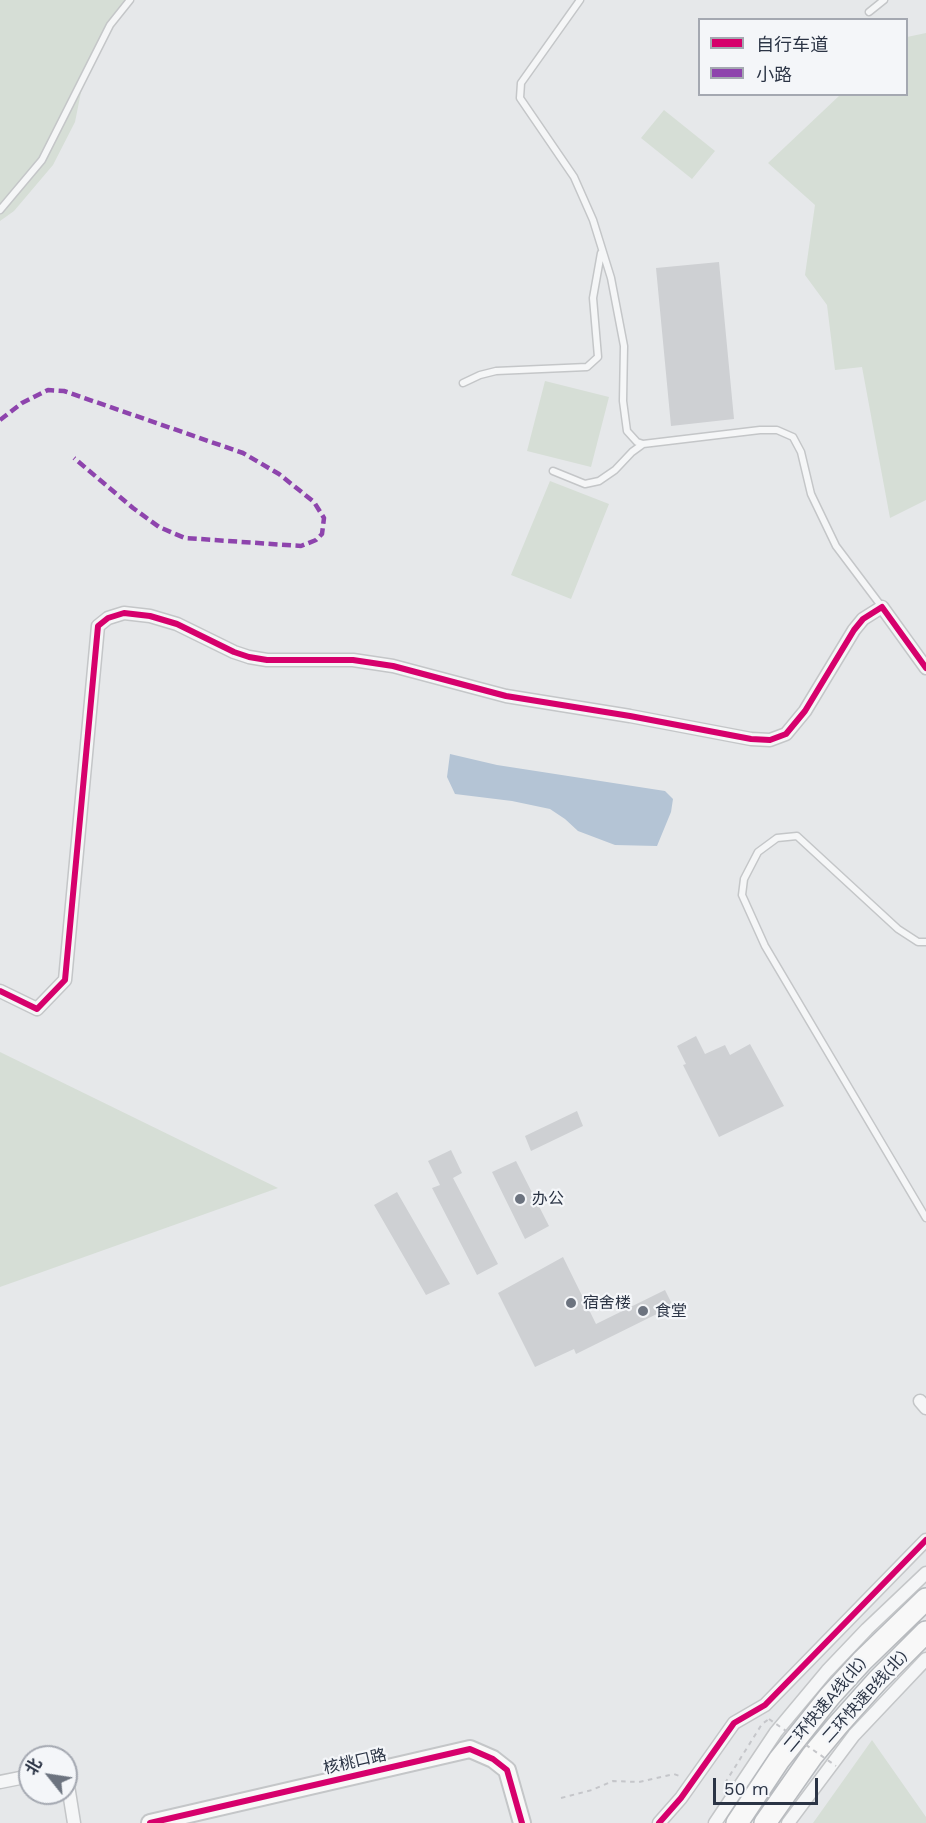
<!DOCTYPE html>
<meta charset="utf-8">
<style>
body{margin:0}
#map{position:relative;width:926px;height:1823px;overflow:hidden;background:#e6e8ea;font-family:"Work Sans","Noto Sans SC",sans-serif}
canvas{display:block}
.legend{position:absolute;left:698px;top:18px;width:210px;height:78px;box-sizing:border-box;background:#f4f6f9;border:2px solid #a4a8b1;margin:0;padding:8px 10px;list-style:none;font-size:18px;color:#2b3445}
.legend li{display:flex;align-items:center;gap:12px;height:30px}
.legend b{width:30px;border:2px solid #a4a8b1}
.north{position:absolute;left:18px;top:1745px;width:60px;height:60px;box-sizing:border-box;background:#f4f6f9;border:2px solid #a4a8b1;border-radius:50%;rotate:300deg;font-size:16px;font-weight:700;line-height:24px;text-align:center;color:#2b3445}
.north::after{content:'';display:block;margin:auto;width:21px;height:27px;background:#6c737f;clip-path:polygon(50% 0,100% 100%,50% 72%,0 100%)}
.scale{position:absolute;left:713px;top:1778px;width:105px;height:27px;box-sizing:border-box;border:3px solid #2b3445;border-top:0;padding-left:8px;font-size:18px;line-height:21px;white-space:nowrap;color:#2b3445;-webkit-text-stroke:4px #f4f6f9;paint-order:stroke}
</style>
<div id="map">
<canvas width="926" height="1823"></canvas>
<ul class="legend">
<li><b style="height:8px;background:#d6006c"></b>自行车道</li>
<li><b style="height:8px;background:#8e44ad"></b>小路</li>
</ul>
<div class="north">北</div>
<div class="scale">50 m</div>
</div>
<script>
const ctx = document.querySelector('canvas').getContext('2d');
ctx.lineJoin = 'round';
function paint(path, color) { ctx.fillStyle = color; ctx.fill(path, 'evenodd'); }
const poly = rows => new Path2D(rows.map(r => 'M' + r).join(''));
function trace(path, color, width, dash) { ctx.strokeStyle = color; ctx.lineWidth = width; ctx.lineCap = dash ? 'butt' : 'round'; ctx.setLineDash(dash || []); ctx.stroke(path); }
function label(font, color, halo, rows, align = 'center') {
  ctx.font = font + ' "Work Sans","Noto Sans SC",sans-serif'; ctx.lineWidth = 4.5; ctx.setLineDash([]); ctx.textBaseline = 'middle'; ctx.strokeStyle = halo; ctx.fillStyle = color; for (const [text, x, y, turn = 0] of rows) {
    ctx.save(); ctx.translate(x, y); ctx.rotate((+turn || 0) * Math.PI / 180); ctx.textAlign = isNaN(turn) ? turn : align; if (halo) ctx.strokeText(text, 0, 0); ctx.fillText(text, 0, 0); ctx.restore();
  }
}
paint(poly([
 [0,0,126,0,103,36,81,92,75,122,53,165,14,211,0,221],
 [926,33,926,500,890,518,862,367,835,370,827,305,805,275,815,205,768,163,840,95,906,94,907,37],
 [664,110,715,151,692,179,641,138],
 [545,381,609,397,591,467,527,451],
 [550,481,609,504,571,599,511,575],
 [0,1052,278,1188,0,1287],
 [872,1740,926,1817,926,1823,813,1823]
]), '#d6ded6');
paint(poly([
 [450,754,497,765,665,791,673,799,671,812,657,846,615,845,578,831,565,819,550,809,512,801,455,794,447,777]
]), '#b4c4d5');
paint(poly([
 [719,262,734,419,671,426,656,268],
 [696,1036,705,1054,725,1045,730,1055,750,1044,784,1106,719,1137,683,1065,686,1064,677,1046],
 [577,1111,583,1126,531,1151,525,1136],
 [451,1150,462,1173,453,1178,498,1264,477,1275,432,1188,440,1185,428,1161],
 [516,1161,549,1226,525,1239,492,1172],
 [397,1192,450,1284,426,1295,374,1205],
 [563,1257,596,1324,665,1290,673,1306,576,1354,574,1349,535,1367,498,1293]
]), '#ced0d3');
const lane = poly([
 [580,0,521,83,520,98,574,177,593,220,611,278,624,346,623,401,627,431,637,442,643,444],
 [869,12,884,0],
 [0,210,42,160,110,25,130,0],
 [463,383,480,375,496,371,587,367,598,357,593,298,601,253],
 [553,471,585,484,599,481,615,470,632,452,643,444,760,430,777,430,793,437,801,452,811,494,836,546,882,607],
 [926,942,918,942,898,929,797,836,777,838,758,852,744,879,742,895,765,946,926,1218]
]);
const street = poly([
 [0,991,37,1009,65,980,98,626,108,618,124,613,150,616,177,624,234,652,249,657,267,660,353,660,393,666,506,696,630,716,751,739,770,740,786,734,805,711,854,630,863,619,882,607,926,668],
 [920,1401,926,1408],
 [66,1773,74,1823],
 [0,1782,30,1776],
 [659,1823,681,1798,734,1723,765,1705,926,1540],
 [715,1823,776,1732,827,1671,867,1629,926,1573],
 [788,1823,854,1735,926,1659]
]);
const secondary = poly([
 [150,1823,470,1749,493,1759,507,1770,522,1823]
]);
const highway = poly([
 [737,1823,779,1760,830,1696,862,1661,926,1599],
 [765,1823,812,1756,837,1726,878,1680,926,1632]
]);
trace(lane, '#c4c6c8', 9);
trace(street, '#c4c6c8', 15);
trace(secondary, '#c4c6c8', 20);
trace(highway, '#b8bbbf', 24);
trace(poly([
 [725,1783,762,1724,769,1719],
 [561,1798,592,1790,613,1781,639,1782,674,1774,682,1777]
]), '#c5c6ca', 2, [4.5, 4.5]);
trace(lane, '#f5f6f7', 6);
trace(street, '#f5f6f7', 12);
trace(secondary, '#f8f8f8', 16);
trace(highway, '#f8f8f8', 21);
trace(poly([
 [769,1719,836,1766]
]), '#c5c6ca', 2, [4.5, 4.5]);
trace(poly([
 [0,420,22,403,48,390,64,391,243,453,279,474,314,502,324,518,322,534,316,540,301,546,185,538,159,527,133,508,74,458]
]), '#8e44ad', 4.5, [9, 4.5]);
trace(poly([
 [0,991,37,1009,65,980,98,626,108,618,124,613,150,616,177,624,234,652,249,657,267,660,353,660,393,666,506,696,630,716,751,739,770,740,786,734,805,711,854,630,863,619,882,607,926,668],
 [150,1823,470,1749,493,1759,507,1770,522,1823],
 [659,1823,681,1798,734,1723,765,1705,926,1540]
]), '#d6006c', 6);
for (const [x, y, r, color] of [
 [520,1199,6,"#6c737f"],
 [571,1303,6,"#6c737f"],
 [643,1311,6,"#6c737f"]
]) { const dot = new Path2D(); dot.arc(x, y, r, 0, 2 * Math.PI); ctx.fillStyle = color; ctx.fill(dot); trace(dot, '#f4f6f9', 2); }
label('16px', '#2b3445', '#f4f6f9', [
 ["办公",532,1199],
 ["宿舍楼",583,1303],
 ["食堂",655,1311]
], 'left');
label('16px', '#2b3445', '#f4f6f9', [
 ["二环快速B线(北)",865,1697,-48],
 ["二环快速A线(北)",825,1705,-50],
 ["核桃口路",355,1762,-13]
]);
</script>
